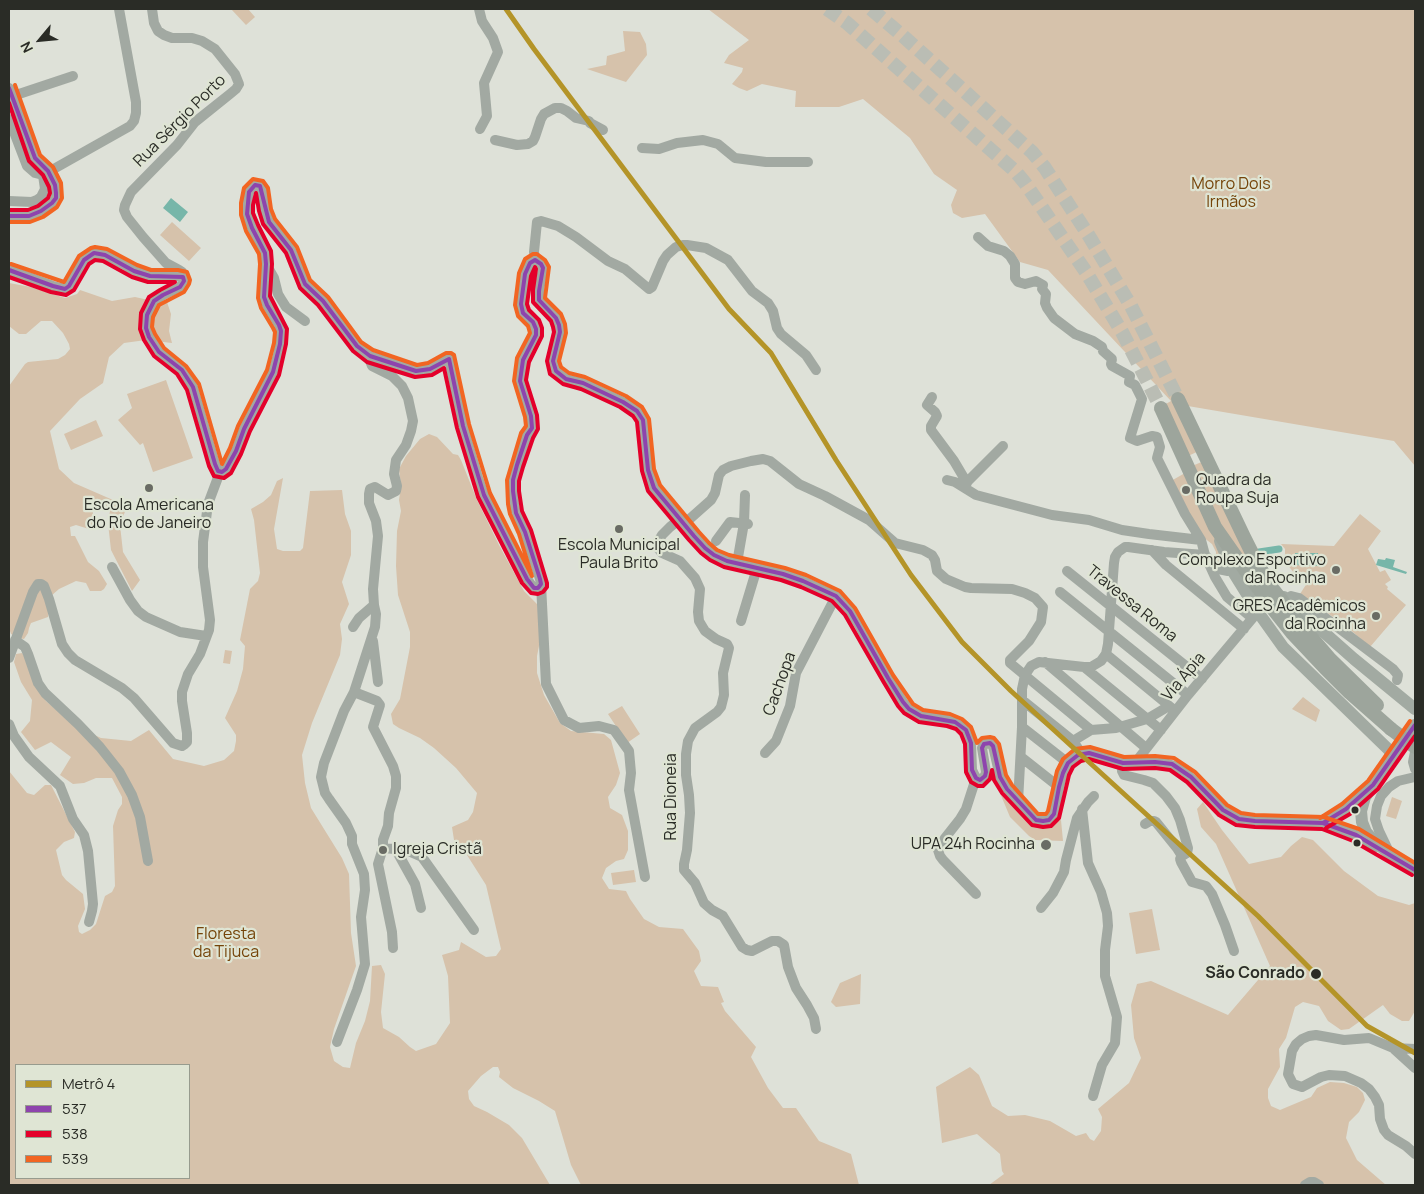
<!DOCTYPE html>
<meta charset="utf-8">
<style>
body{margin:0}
#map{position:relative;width:1424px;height:1194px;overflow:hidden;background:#dee1d8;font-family:Manrope,sans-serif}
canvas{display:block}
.frame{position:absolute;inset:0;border:10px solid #2a2c26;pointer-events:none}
.legend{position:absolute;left:15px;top:1064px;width:175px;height:115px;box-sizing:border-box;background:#dfe5d4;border:1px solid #979b8e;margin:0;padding:6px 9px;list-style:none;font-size:15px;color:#2a2c26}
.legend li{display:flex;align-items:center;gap:10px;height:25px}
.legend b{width:25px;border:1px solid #979b8e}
.north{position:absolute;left:15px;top:15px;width:50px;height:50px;-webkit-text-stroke:4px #dfe5d4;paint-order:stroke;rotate:242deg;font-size:14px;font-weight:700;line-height:20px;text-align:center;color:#2a2c26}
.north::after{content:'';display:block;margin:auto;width:18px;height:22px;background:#2a2c26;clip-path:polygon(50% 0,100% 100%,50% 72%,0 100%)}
</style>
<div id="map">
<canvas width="1424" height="1194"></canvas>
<div class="frame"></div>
<ul class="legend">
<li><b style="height:6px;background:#b49428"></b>Metrô 4</li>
<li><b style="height:6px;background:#8e44ad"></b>537</li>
<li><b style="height:6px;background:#e4002b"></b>538</li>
<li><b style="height:6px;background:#f26522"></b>539</li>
</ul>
<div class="north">N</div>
</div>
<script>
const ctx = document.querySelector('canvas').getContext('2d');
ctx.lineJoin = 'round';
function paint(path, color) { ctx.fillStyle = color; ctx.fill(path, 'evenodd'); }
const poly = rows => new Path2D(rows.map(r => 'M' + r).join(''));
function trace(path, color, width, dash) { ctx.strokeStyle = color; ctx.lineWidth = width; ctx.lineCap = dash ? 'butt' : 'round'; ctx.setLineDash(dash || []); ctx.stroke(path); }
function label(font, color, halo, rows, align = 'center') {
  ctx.font = font + ' Manrope,sans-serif'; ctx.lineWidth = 4.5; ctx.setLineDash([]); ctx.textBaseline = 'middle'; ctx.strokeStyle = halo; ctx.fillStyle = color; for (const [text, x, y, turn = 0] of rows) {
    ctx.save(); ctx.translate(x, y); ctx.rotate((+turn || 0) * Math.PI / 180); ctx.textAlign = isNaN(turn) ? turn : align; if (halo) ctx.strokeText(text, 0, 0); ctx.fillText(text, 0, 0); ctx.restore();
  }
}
paint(poly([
 [231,9,248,9,255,17,246,25],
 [708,9,1415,9,1415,466,1394,441,1176,404,1199,451,1188,456,1164,405,1171,401,1048,270,1020,262,985,214,962,218,953,213,951,205,957,190,934,174,910,138,863,99,839,107,795,107,796,91,762,84,747,91,739,88,732,84,742,72,743,68,724,63,729,55,749,40],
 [623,31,640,32,646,44,647,55,626,82,587,69,606,65,607,56,625,51],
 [172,222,201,248,189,261,160,235],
 [9,283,31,287,65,298,77,294,80,290,112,301,135,297,162,303,167,302,171,314,169,331,172,343,146,340,124,343,109,357,103,383,80,399,50,431,59,469,74,483,113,500,126,509,120,525,123,552,140,580,132,591,111,550,108,523,110,511,106,505,97,505,93,511,92,527,89,529,76,525,70,527,71,536,75,536,88,562,99,571,107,584,104,589,101,591,90,591,86,583,76,581,59,589,51,596,48,617,31,623,29,628,28,633,24,639,19,638,11,634,9,628,9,386,25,364,28,362,58,359,65,355,70,349,69,344,63,333,52,321,41,321,26,334,19,334,9,326],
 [166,380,193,458,153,472,143,443,140,445,118,420,132,408,127,394],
 [96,420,103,436,71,450,64,434],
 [429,434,437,437,453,454,458,455,461,460,477,500,499,545,524,591,538,605,541,636,537,656,537,673,544,695,560,723,571,731,604,734,611,740,620,773,616,785,608,797,610,808,622,815,628,831,628,850,624,859,616,861,606,868,602,878,609,889,626,891,630,899,644,919,659,927,683,929,699,951,701,961,694,971,701,986,718,987,724,1002,721,1003,725,1011,756,1047,751,1057,768,1088,783,1108,796,1108,819,1141,851,1154,859,1185,581,1185,571,1165,555,1111,539,1101,513,1088,499,1077,500,1072,498,1067,493,1067,481,1076,468,1091,469,1099,474,1106,487,1112,509,1125,522,1138,550,1185,9,1185,9,771,27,793,34,795,45,785,51,785,75,832,74,838,64,842,56,850,62,875,66,880,83,894,85,909,78,926,79,932,82,934,90,930,96,924,105,896,112,892,115,886,113,826,118,810,122,804,122,797,112,778,96,778,84,783,73,784,60,775,71,757,51,742,35,750,21,732,30,721,32,700,21,682,14,662,16,654,22,653,27,661,46,701,75,726,101,738,131,741,149,730,173,759,204,766,224,760,234,751,236,741,236,735,225,718,237,691,243,669,245,646,240,640,250,589,258,581,260,573,254,520,251,509,263,502,271,495,277,481,283,478,274,529,277,549,283,551,300,551,303,548,310,491,342,490,345,514,351,531,351,555,342,582,349,604,340,624,342,639,340,655,312,723,302,755,305,783,311,808,342,858,349,874,351,933,356,966,334,1029,330,1047,334,1061,343,1067,350,1068,356,1043,365,1021,370,1001,372,966,381,965,385,974,381,1012,383,1028,399,1037,410,1047,416,1051,436,1044,450,1023,448,976,442,955,459,950,461,942,486,957,496,956,501,949,486,885,460,844,454,840,452,827,468,820,473,812,477,793,456,768,434,748,420,738,399,728,393,724,391,714,400,699,410,647,410,632,398,595,396,566,397,531,401,511,399,500,401,486,399,469,406,456,420,439],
 [16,1065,189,1065,189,1178,16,1178],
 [1204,461,1256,568,1251,573,1227,539,1192,466],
 [1185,473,1220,545,1224,568,1215,563,1216,552,1212,544,1199,534,1171,481],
 [1360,514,1381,531,1368,549,1380,572,1385,570,1391,580,1385,584,1388,587,1387,589,1406,605,1370,647,1346,626,1300,594,1309,580,1322,576,1320,572,1316,571,1302,575,1294,573,1287,564,1285,557,1285,549,1281,544,1334,546],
 [225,650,232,651,230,664,223,663],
 [1303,697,1320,710,1316,722,1292,709],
 [622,706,640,734,627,743,608,714],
 [1000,793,1018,807,1035,826,1038,828,1043,827,1061,820,1063,841,1035,840,1029,836,1010,817],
 [1392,797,1402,801,1396,819,1386,816],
 [1203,802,1222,830,1249,864,1281,857,1291,846,1302,837,1313,840,1344,871,1378,896,1409,905,1415,903,1415,1011,1409,1021,1402,1021,1390,1014,1383,1005,1349,1029,1341,1030,1328,1021,1319,1006,1303,1002,1295,1007,1286,1038,1279,1049,1280,1067,1268,1089,1268,1098,1271,1106,1280,1110,1311,1097,1317,1088,1330,1082,1344,1083,1357,1087,1363,1093,1365,1100,1359,1112,1349,1122,1346,1138,1357,1160,1386,1185,989,1185,1004,1174,1002,1171,1000,1154,977,1134,942,1143,936,1087,970,1067,979,1075,992,1106,1008,1116,1025,1115,1050,1121,1076,1136,1086,1133,1090,1139,1094,1141,1101,1131,1102,1117,1098,1109,1129,1083,1141,1058,1134,1038,1131,1005,1137,984,1151,981,1228,1015,1270,966,1216,844,1201,827,1197,809],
 [634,870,636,882,613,885,611,873],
 [1152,909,1160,950,1136,954,1129,913],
 [861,974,860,1004,836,1007,831,1002,840,983]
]), '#d6c2ab');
paint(poly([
 [171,198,188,212,180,222,163,208],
 [1295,553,1318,553,1318,566,1294,565],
 [1386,558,1395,560,1393,567,1407,572,1406,574,1376,565,1378,559,1385,560]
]), '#77b6a9');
trace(poly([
 [1259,552,1279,549]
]), '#77b6a9', 7);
trace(poly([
 [827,9,847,23,1015,171,1025,183,1086,272,1122,332,1161,408],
 [871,9,903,36,1032,152,1045,168,1089,236,1131,306,1178,399]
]), '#babdb4', 14, [14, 7]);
trace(poly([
 [152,9,154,23,158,31,164,35,172,38,192,38,202,41,215,49,235,74,239,84,236,89,230,94,195,122,177,145,131,192,125,205,124,210,127,217,143,237,166,263,179,270,182,272,183,277],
 [479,9,482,21,493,38,498,52,484,83,487,116,480,129],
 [9,88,13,96,35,158,48,171,55,185,56,193,56,198,52,203,41,211,29,216,9,216],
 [13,96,73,76],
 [9,119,27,166,35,173,43,175],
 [495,140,517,145,528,144,533,141,535,137,541,119,544,114,555,108,561,108,567,111,576,118,589,121,590,123,603,130],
 [642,148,659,149,677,143,703,140,718,144,735,158,766,162,808,162],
 [43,175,130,126,134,121,136,113,136,102,119,9],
 [9,201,32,202,37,200,41,197,45,189,43,175],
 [978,237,988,246,1004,251,1010,256,1015,264,1015,278,1018,282,1025,284,1036,281,1043,285,1042,289,1046,294,1045,303,1047,308,1054,318,1075,334,1093,341,1102,347,1103,351,1112,359,1111,364,1112,366,1130,376,1129,382,1135,385,1142,399,1130,438,1137,441,1152,436,1157,437,1160,447,1157,458,1185,514,1201,540,1205,555,1215,577,1227,597,1252,618],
 [535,260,534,252,537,222,541,221,558,226,576,237,608,261,625,269,649,289,652,287,663,261,667,255,676,247,683,245,687,245,706,248,728,260,752,291,768,303,773,311,777,328,781,334,806,355,816,370],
 [266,264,274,278,278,294,281,299,286,307,305,321],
 [9,270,53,286,65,289,69,286,84,260,94,253,105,255,125,265,134,271,150,276,177,276,183,277,184,281,180,287,163,295,154,301,147,315,146,328,149,337,159,352,182,370,193,387,215,464,218,471,222,472,226,469,236,451,244,429,273,372,278,355,280,344,281,331,279,325,267,305,264,297,266,264,265,253,263,248,252,228,247,214,247,204,249,192,255,185,260,186,262,190,265,210,269,222,291,250,305,284,323,301,357,346,370,356,416,371,430,369,447,359,449,359,463,426,478,478,484,495,527,579,532,586,534,588,538,588,541,584,540,579,525,532,516,513,514,504,513,491,513,480,517,465,527,435,532,428,531,416,520,381,523,360,536,335,536,329,533,322,523,313,521,304,525,274,530,263,535,260,541,264,543,268,539,291,539,300,556,318,559,325,560,332,553,361,556,371,566,379,583,383,623,402,637,411,643,420,644,427,648,470,654,488,694,536,705,548,714,555,727,561,783,574,803,581,836,596,850,611,859,625,888,678,903,702,909,709,921,716,948,720,955,722,959,724,966,730,971,743,972,770,976,778,980,780,985,776,986,772,982,748,984,744,990,743,993,746,1000,777,1007,789,1032,817,1036,820,1043,821,1049,820,1054,814,1059,787,1063,773,1068,763,1078,755,1089,753,1123,763,1155,762,1165,763,1177,767,1185,772,1223,810,1239,819,1255,821,1323,823,1356,835,1376,847],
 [932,397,927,405,935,412,937,416,931,426,931,430,954,461,967,483],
 [947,480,955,482,976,495,1052,515,1089,520,1122,530,1149,534,1201,540],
 [963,486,1003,446],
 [680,519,670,527,662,535,658,542,657,547,662,553,680,561,695,578,700,589,698,612,699,621,705,631,716,639,727,644,729,648,723,673,724,695,721,707,717,712,695,728,688,741,686,754,686,775,689,795,690,813,687,850,684,864,684,870,695,883,704,903,712,910,723,916,742,947,747,950,752,951,772,941,778,941,784,945,788,967,796,988,807,1005,814,1018,816,1029],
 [684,524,711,500,715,493,719,475,723,470,731,466,751,461,763,459,770,461,799,484,825,496,869,520,895,543,923,550,932,555,935,560,937,571,946,579,965,587,971,588,1012,589,1025,593,1035,598,1043,607,1041,622,1029,641,1010,660,1010,663,1091,730],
 [716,541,730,522,748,524],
 [1152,550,1166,565,1244,629],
 [737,563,744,523,745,495],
 [112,567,130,600,138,611,146,617,180,632,206,636],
 [1067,571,1202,679],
 [541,584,546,684,564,720,579,728,599,726,614,730,629,751,631,773,629,790,645,877],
 [1060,592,1188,695],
 [1291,596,1299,598,1393,669,1398,675,1397,680],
 [741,621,757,568],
 [353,627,359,618,374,605],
 [15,640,25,647,28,654,38,683,45,693,78,724,100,747,119,771,132,795,140,817,148,861],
 [373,641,378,682],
 [1106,654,1173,709],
 [9,658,33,592,38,584,41,584,44,586,49,599,62,644,68,653,75,660,122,688,134,698,173,743,182,746,185,744,187,742,187,733,182,701,182,692,188,674,200,654,209,630,210,620,203,567,203,542,208,504,220,472],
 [1045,662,1146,748],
 [1084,667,1161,730],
 [354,692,377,701,380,705,373,727,393,766,396,776,396,788,389,813,388,826,383,840,383,848,378,864,392,932,393,948],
 [1022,700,1073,741,1082,754],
 [9,724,14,736,29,757,60,786,73,819,84,835,88,851,93,904,92,911,89,922],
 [1022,727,1068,763],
 [1073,741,1091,730,1116,728,1147,719,1169,706],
 [1415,752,1413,762,1415,769],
 [765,753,776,741,790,706,796,673,836,596],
 [1021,757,1059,787],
 [1123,763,1122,771,1124,775,1144,780,1153,783,1166,796,1175,808,1180,820,1188,848,1187,853,1182,856],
 [1135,763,1188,695,1256,614],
 [976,778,966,809,960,819,945,838,938,850,940,856,943,860,976,894],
 [1018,802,1022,727,1022,689,1025,675,1031,666,1039,662,1084,667,1091,667,1101,661,1106,654,1108,644,1114,563,1115,557,1118,552,1125,547,1128,547,1164,552,1205,555,1218,569,1228,571,1232,570],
 [1082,809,1088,863,1101,892,1107,913,1108,926,1105,950,1105,976,1117,1017,1115,1043,1102,1065,1093,1096],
 [1323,823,1346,809,1367,790],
 [1145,824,1150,821,1154,821,1156,822,1177,848,1182,856,1180,859,1181,862,1192,882,1206,886,1212,894,1225,925,1234,951],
 [383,848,406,850,422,857,474,930],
 [395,848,415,884,421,908],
 [1390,854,1379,831,1375,819,1377,806,1381,796,1389,787,1398,781,1415,777],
 [1041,908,1053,893,1064,872,1066,860,1077,818,1088,802,1094,796],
 [337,1042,357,990,365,964,361,917,365,890,364,874,352,844,352,836,346,823,329,799,325,793,321,777,324,763,344,711,354,692,375,627,376,614,374,605,373,589,378,536,376,521,369,503,369,494,370,489,375,487,388,495,396,491,397,486,394,474,396,460,406,445,411,431,413,421,408,398,402,386,392,376,372,366,370,361,370,356],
 [1393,1048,1415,1068],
 [1415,1049,1393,1048,1369,1038,1344,1040,1316,1035,1309,1036,1302,1039,1296,1044,1292,1051,1288,1074,1293,1084,1302,1087,1321,1077,1329,1075,1345,1076,1361,1083,1369,1089,1375,1097,1379,1105,1380,1119,1384,1130,1388,1135,1406,1146,1415,1154],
 [1305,1185,1310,1182,1314,1182,1319,1185]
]), '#a2a9a2', 10);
trace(poly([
 [1220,541,1232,570,1258,612,1283,647,1389,750,1392,758],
 [1284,597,1354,659,1415,709],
 [1415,725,1365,797,1361,811,1362,822,1366,832,1374,841,1390,854,1415,870]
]), '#a2aaa2', 12);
trace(poly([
 [1178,399,1244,537,1256,561,1272,588,1306,631,1330,659,1377,705],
 [1161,408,1215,527,1269,604,1292,633,1325,668,1349,692,1391,729]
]), '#9da59c', 14);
trace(poly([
 [1391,729,1415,747]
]), '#9da59c', 14);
trace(poly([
 [9,88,35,158,48,171,55,185,56,193,56,198,52,203,41,211,29,216,9,216],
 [9,270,53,286,65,289,69,286,84,260,94,253,105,255,134,271,150,276,183,277,184,281,180,287,163,295,154,301,147,315,146,328,149,337,159,352,182,370,193,387,215,464,218,471,222,472,226,469,236,451,244,429,273,372,280,344,281,331,279,325,267,305,264,297,266,264,265,253,252,228,247,214,249,192,255,185,260,186,269,222,291,250,305,284,323,301,357,346,370,356,416,371,430,369,449,359,463,426,484,495,527,579,534,588,538,588,541,584,540,579,525,532,516,513,513,491,513,480,517,465,527,435,532,428,531,416,520,381,523,360,536,335,536,329,533,322,523,313,521,304,525,274,530,263,535,260,541,264,543,268,539,291,539,300,556,318,559,325,560,332,553,361,556,371,566,379,583,383,623,402,637,411,643,420,648,470,654,488,694,536,705,548,714,555,727,561,783,574,803,581,836,596,850,611,888,678,903,702,909,709,921,716,955,722,966,730,971,743,972,770,976,778,980,780,985,776,986,772,982,748,984,744,990,743,993,746,1000,777,1007,789,1036,820,1043,821,1049,820,1054,814,1059,787,1063,773,1068,763,1078,755,1089,753,1123,763,1155,762,1172,764,1191,777,1223,810,1239,819,1255,821,1323,823,1356,835,1415,870],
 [1323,823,1346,809,1373,785,1415,725]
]), '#8e44ad', 4);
trace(poly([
 [9,103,29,161,43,175,49,187,50,193,48,198,38,206,28,210,9,210],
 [9,277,51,292,66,295,74,290,89,264,95,260,103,261,132,277,148,282,175,282,160,290,149,297,141,313,140,329,144,340,154,356,177,374,187,390,209,466,214,476,224,478,231,473,241,454,250,431,279,375,286,344,287,329,270,296,272,264,271,251,258,225,253,213,253,205,256,193,259,211,263,224,286,253,300,288,318,305,353,351,367,362,415,377,432,375,444,368,457,428,478,497,522,583,531,593,538,594,543,592,547,587,547,583,531,530,522,511,519,491,519,481,523,467,533,438,538,429,537,415,526,380,529,362,542,336,542,328,539,320,529,310,527,304,531,276,535,267,536,269,533,290,533,302,551,321,553,327,554,332,547,361,550,374,563,384,581,389,620,407,633,416,637,422,642,471,648,491,689,540,701,553,710,560,724,567,781,580,801,587,832,601,845,615,883,681,898,706,904,713,919,722,947,726,956,729,961,734,965,744,966,772,971,782,978,786,983,786,990,779,992,770,994,780,1002,793,1032,825,1043,827,1051,826,1059,818,1069,775,1073,767,1081,761,1089,759,1123,769,1155,768,1170,770,1187,782,1219,815,1236,825,1255,827,1322,829,1353,841,1412,875],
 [1326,828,1350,814,1378,789,1415,736]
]), '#e4002b', 4);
trace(poly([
 [9,222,30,222,43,217,57,207,62,198,61,183,53,167,40,155,15,85],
 [11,264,64,282,79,256,91,248,95,247,107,249,137,265,151,270,178,270,187,272,190,280,189,284,184,292,159,305,153,317,152,327,155,334,164,348,186,366,199,384,222,464,230,448,238,426,267,370,274,343,275,332,273,328,261,308,258,298,260,264,259,254,246,231,241,215,241,203,244,188,253,179,263,181,268,188,271,209,275,219,297,247,310,280,328,297,361,342,373,350,417,365,428,363,446,353,451,353,454,355,469,424,490,493,532,576,519,534,510,514,508,504,507,480,521,433,526,426,525,417,514,381,517,358,530,333,528,326,518,316,515,305,519,273,525,259,533,254,537,254,545,260,549,267,545,298,561,314,565,324,566,333,559,361,561,367,569,373,585,377,626,396,642,407,649,419,654,469,660,485,699,532,709,543,717,550,729,555,785,568,806,575,840,591,855,608,893,675,913,704,923,710,950,714,962,719,971,727,977,743,982,738,990,737,994,738,999,744,1006,775,1012,785,1038,814,1046,814,1048,811,1057,771,1063,759,1075,749,1090,747,1124,757,1155,756,1174,758,1195,772,1227,805,1241,813,1255,815,1324,817,1359,829,1415,863],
 [1320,818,1342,804,1368,781,1410,721]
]), '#f26522', 4);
trace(poly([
 [506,9,534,49,729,309,771,353,836,460,911,575,962,642,1011,691,1258,916,1367,1026,1415,1053]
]), '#b49428', 5);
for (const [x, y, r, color] of [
 [149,488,5,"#696b64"],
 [1186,490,5,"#696b64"],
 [619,529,5,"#696b64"],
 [1336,570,5,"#696b64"],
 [1376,616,5,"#696b64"],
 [1355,810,4.5,"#2a2c26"],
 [1357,843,4.5,"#2a2c26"],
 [1046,845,6,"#696b64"],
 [383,850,5,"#696b64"],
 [1316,974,6,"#2a2c26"]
]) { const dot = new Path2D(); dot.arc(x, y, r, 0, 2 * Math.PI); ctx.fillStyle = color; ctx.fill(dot); trace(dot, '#dfe5d4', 2); }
label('16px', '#2a2c26', '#dfe5d4', [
 ["Rua Sérgio Porto",180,121,-45],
 ["Travessa Roma",1132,604,39],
 ["Via Ápia",1184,677,-50],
 ["Cachopa",780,684,-70],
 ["Rua Dioneia",672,797,-90]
]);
label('16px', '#754409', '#dfe5d4', [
 ["Morro Dois",1231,185],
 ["Irmãos",1231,203],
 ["Floresta",226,935],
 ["da Tijuca",226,953]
]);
label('16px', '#2a2c26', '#dfe5d4', [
 ["Quadra da",1196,481,"left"],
 ["Roupa Suja",1196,499,"left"],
 ["Escola Americana",149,506,"center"],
 ["do Rio de Janeiro",149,524,"center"],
 ["Escola Municipal",619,546,"center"],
 ["Paula Brito",619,564,"center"],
 ["Complexo Esportivo",1326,561],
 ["da Rocinha",1326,579],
 ["GRES Acadêmicos",1366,607],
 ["da Rocinha",1366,625],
 ["UPA 24h Rocinha",1035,845],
 ["Igreja Cristã",393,850,"left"]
], 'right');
label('bold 16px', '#2a2c26', '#dfe5d4', [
 ["São Conrado",1305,974]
], 'right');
</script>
